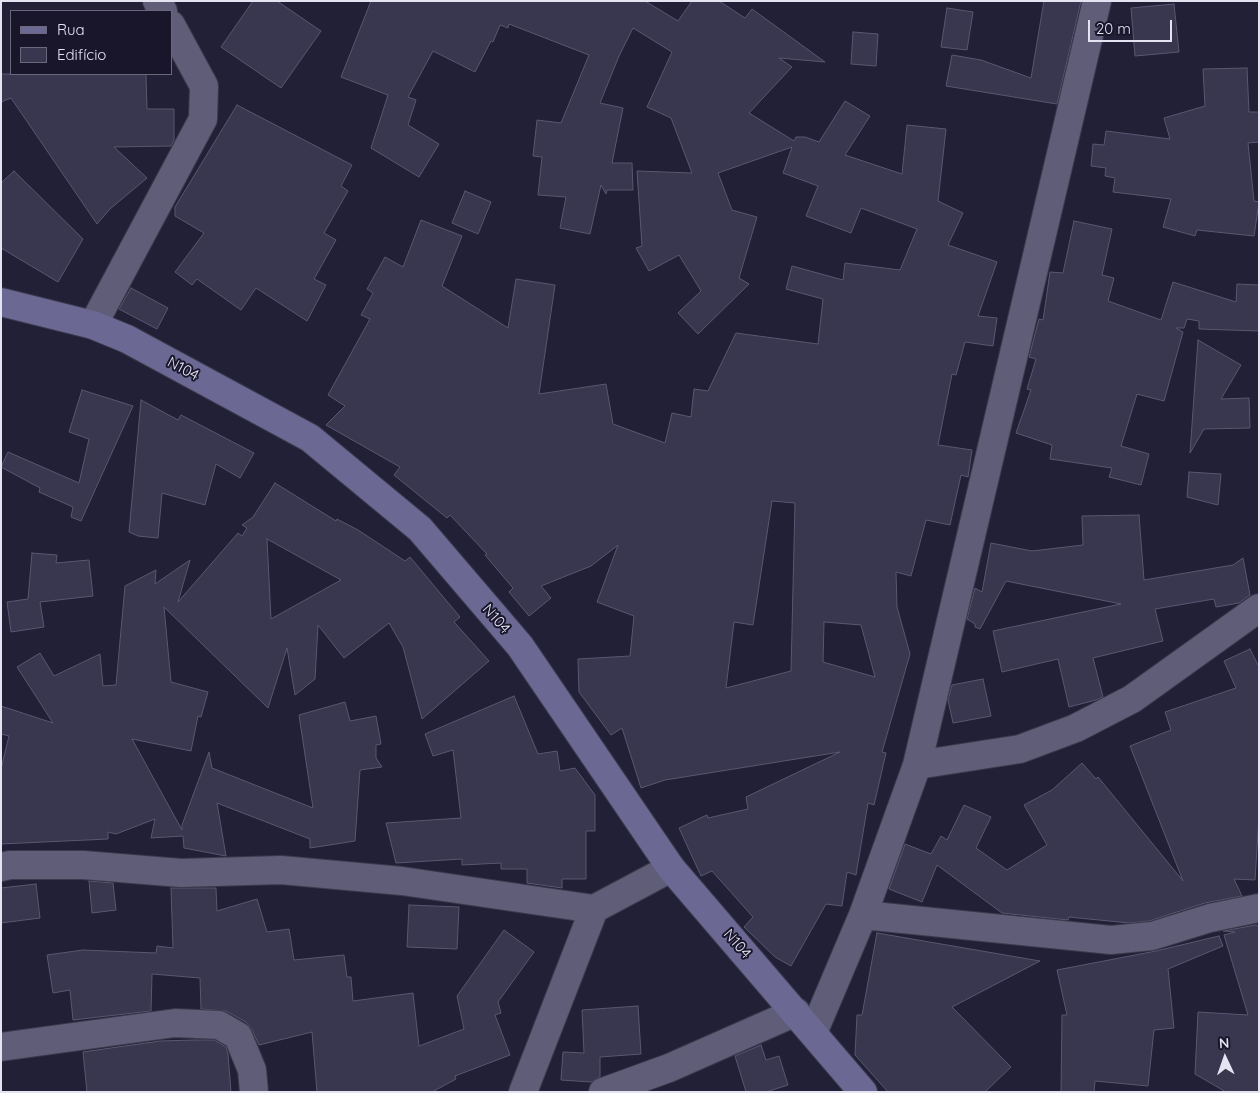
<!DOCTYPE html>
<meta charset="utf-8">
<style>
body{margin:0}
#map{position:relative;width:1260px;height:1093px;overflow:hidden;background:#222037;font-family:Quicksand,sans-serif}
canvas{display:block}
.frame{position:absolute;inset:0;border:2px solid #e3e3f2;pointer-events:none}
.legend{position:absolute;left:10px;top:10px;width:162px;height:65px;box-sizing:border-box;background:#19162c;border:1px solid #6a687b;margin:0;padding:6px 9px;list-style:none;font-size:15px;color:#e3e3f2}
.legend li{display:flex;align-items:center;gap:10px;height:25px}
.legend b{width:25px;border:1px solid #6a687b}
.north{position:absolute;left:1200px;top:1033px;width:50px;height:50px;-webkit-text-stroke:4px #19162c;paint-order:stroke;rotate:357deg;font-size:14px;font-weight:700;line-height:20px;text-align:center;color:#e3e3f2}
.north::after{content:'';display:block;margin:auto;width:18px;height:22px;background:#e3e3f2;clip-path:polygon(50% 0,100% 100%,50% 72%,0 100%)}
.scale{position:absolute;left:1088px;top:20px;width:84px;height:22px;box-sizing:border-box;border:2px solid #e3e3f2;border-top:0;padding-left:6px;font-size:15px;line-height:18px;white-space:nowrap;color:#e3e3f2;-webkit-text-stroke:4px #19162c;paint-order:stroke}
</style>
<div id="map">
<canvas width="1260" height="1093"></canvas>
<div class="frame"></div>
<ul class="legend">
<li><b style="height:6px;background:#6c6894"></b>Rua</li>
<li><b style="height:14px;background:#39374f"></b>Edifício</li>
</ul>
<div class="north">N</div>
<div class="scale">20 m</div>
</div>
<script>
const ctx = document.querySelector('canvas').getContext('2d');
ctx.lineJoin = 'round';
function paint(path, color) { ctx.fillStyle = color; ctx.fill(path, 'evenodd'); }
const poly = rows => new Path2D(rows.map(r => 'M' + r).join(''));
function trace(path, color, width, dash) { ctx.strokeStyle = color; ctx.lineWidth = width; ctx.lineCap = dash ? 'butt' : 'round'; ctx.setLineDash(dash || []); ctx.stroke(path); }
function label(font, color, halo, rows, align = 'center') {
  ctx.font = font + ' Quicksand,sans-serif'; ctx.lineWidth = 4; ctx.setLineDash([]); ctx.textBaseline = 'middle'; ctx.strokeStyle = halo; ctx.fillStyle = color; for (const [text, x, y, turn = 0] of rows) {
    ctx.save(); ctx.translate(x, y); ctx.rotate((+turn || 0) * Math.PI / 180); ctx.textAlign = isNaN(turn) ? turn : align; if (halo) ctx.strokeText(text, 0, 0); ctx.fillText(text, 0, 0); ctx.restore();
  }
}
const building = poly([
 [253,1,277,1,321,31,281,88,221,47,253,1],
 [371,1,645,1,678,21,692,1,719,1,745,18,752,9,825,62,779,58,792,67,749,113,794,141,796,137,805,137,819,142,845,101,870,116,845,155,902,174,907,125,946,129,938,201,963,213,948,245,997,262,978,316,997,318,993,346,965,342,956,375,952,374,938,445,972,450,968,477,961,475,950,525,926,520,911,576,896,572,897,607,910,654,882,752,886,753,874,805,868,803,856,875,847,872,842,906,826,904,791,966,775,957,744,927,753,917,712,871,701,876,679,828,707,815,708,818,748,809,746,797,840,752,665,780,641,788,622,728,611,735,579,692,578,659,630,656,634,616,597,602,618,545,591,566,541,586,551,598,529,616,509,592,513,588,485,555,487,554,450,515,447,518,394,475,400,467,326,425,345,406,328,395,370,319,361,315,373,293,367,289,385,257,403,267,421,220,462,236,442,286,508,328,516,279,555,285,539,394,606,384,613,424,665,443,672,413,691,417,694,389,708,391,736,333,818,344,823,299,786,289,792,266,843,280,845,263,900,270,917,229,861,208,851,233,806,216,818,186,783,173,792,147,718,173,732,210,757,217,739,278,749,284,698,334,678,313,701,291,679,255,649,271,636,248,642,246,637,171,692,173,671,118,647,107,672,52,633,28,619,56,600,103,623,108,612,163,632,163,633,190,607,190,606,194,601,185,590,234,560,228,566,197,538,195,542,157,533,156,537,120,561,123,589,55,509,24,508,28,500,25,493,42,491,41,475,72,433,51,408,97,416,100,408,125,439,144,419,177,371,148,388,95,341,77,371,1],
 [772,501,795,503,791,671,726,688,734,622,753,625,772,501],
 [824,622,861,625,875,677,823,662,824,622],
 [1044,1,1081,1,1057,104,946,86,952,55,981,60,1031,78,1044,1],
 [1174,4,1179,52,1135,56,1131,8,1174,4],
 [947,8,973,12,967,50,941,47,947,8],
 [853,32,878,34,876,66,851,64,853,32],
 [1247,68,1249,112,1259,112,1259,142,1248,143,1254,201,1259,202,1254,236,1197,230,1195,236,1163,227,1171,199,1113,192,1115,178,1105,176,1106,168,1091,166,1093,144,1104,145,1106,131,1170,139,1164,118,1205,106,1203,69,1247,68],
 [1,74,146,74,147,109,174,109,174,140,171,146,114,147,147,178,110,209,97,224,11,98,1,102,1,74],
 [237,105,352,165,341,186,348,191,324,233,336,240,314,279,326,285,307,321,256,288,241,310,197,279,192,285,175,272,204,233,175,216,175,207,237,105],
 [14,171,83,239,58,282,1,248,1,183,14,171],
 [465,191,491,202,478,234,452,223,465,191],
 [1074,221,1112,229,1102,275,1114,278,1108,301,1161,320,1173,282,1236,302,1237,284,1259,285,1259,331,1199,329,1199,321,1187,319,1184,328,1176,328,1183,332,1164,401,1137,394,1121,446,1149,454,1141,485,1109,477,1112,468,1050,459,1052,445,1016,433,1031,390,1027,389,1036,359,1029,357,1039,319,1043,320,1050,272,1063,273,1074,221],
 [131,288,168,308,157,329,119,309,131,288],
 [1198,340,1241,365,1221,399,1249,398,1250,428,1204,429,1190,453,1198,340],
 [82,390,133,406,81,521,71,517,73,507,39,492,40,488,1,467,8,452,79,483,89,439,69,432,82,390],
 [141,400,178,420,181,415,254,453,240,478,216,464,205,505,162,493,158,538,138,536,129,532,141,400],
 [1189,472,1221,474,1218,505,1187,497,1189,472],
 [275,483,336,521,337,519,358,530,405,561,410,557,460,617,454,622,489,661,422,719,403,647,389,623,344,658,318,625,315,679,295,695,287,648,268,708,164,607,171,682,208,692,201,717,198,716,191,751,132,739,182,830,182,825,209,752,212,768,313,808,299,715,345,702,350,721,376,716,381,744,376,745,376,758,382,767,360,770,355,841,310,848,310,839,217,803,226,856,184,848,183,836,151,838,155,819,116,834,108,832,108,839,1,844,1,769,9,736,1,734,1,706,53,723,17,667,40,653,54,676,100,654,103,686,116,685,125,586,156,570,155,584,190,560,178,602,238,533,242,536,247,528,242,525,253,517,275,483],
 [267,539,341,580,271,619,267,539],
 [1139,515,1144,580,1233,565,1243,558,1250,595,1239,603,1216,607,1214,599,1155,609,1163,641,1093,658,1103,697,1096,700,1069,707,1058,659,1002,672,993,631,1121,604,1006,581,980,629,975,627,975,624,967,619,975,588,982,592,991,543,1032,551,1083,545,1082,516,1139,515],
 [32,553,57,555,56,563,89,560,93,596,40,602,44,627,11,632,7,602,28,599,32,553],
 [1250,649,1259,667,1259,816,1255,880,1234,879,1242,896,1205,903,1149,921,1129,923,1069,917,1068,920,1002,913,937,865,922,902,889,889,905,844,931,854,941,836,947,840,964,805,991,817,976,848,1007,870,1047,845,1024,805,1052,790,1082,763,1096,779,1098,777,1183,881,1130,746,1171,730,1165,712,1236,688,1224,661,1250,649],
 [983,679,991,716,953,723,948,700,952,685,983,679],
 [514,696,538,754,557,751,560,771,575,768,595,795,595,831,586,831,586,879,562,879,562,888,527,883,527,869,501,869,501,863,462,865,462,859,396,863,386,823,461,818,453,750,433,756,425,734,514,696],
 [89,881,113,883,116,910,92,913,89,881],
 [36,884,40,918,1,923,1,888,36,884],
 [171,888,216,888,217,911,257,899,267,932,289,929,294,960,344,955,347,977,351,977,353,1001,413,993,419,1046,464,1029,457,996,504,930,534,952,498,1002,501,1013,495,1015,510,1055,455,1076,456,1079,432,1092,317,1092,312,1032,259,1045,252,1030,246,1022,226,1011,201,1009,200,978,152,974,151,1011,73,1020,70,990,53,993,47,955,83,950,156,953,157,946,173,948,171,888],
 [409,905,459,907,457,949,407,947,409,905],
 [1256,925,1259,927,1259,1092,1226,1092,1195,1074,1198,1012,1248,1015,1224,935,1235,932,1223,931,1256,925],
 [877,933,1040,961,952,1007,1011,1067,985,1092,888,1092,855,1055,857,1015,862,1015,877,933],
 [1219,936,1223,946,1168,969,1174,1028,1154,1030,1148,1086,1095,1081,1094,1092,1061,1092,1062,1015,1067,1015,1057,970,1156,951,1219,936],
 [638,1006,641,1054,600,1057,600,1077,591,1082,561,1080,563,1052,584,1053,582,1010,638,1006],
 [195,1040,214,1040,226,1047,228,1054,231,1092,87,1092,83,1052,160,1041,195,1040],
 [761,1045,766,1060,779,1056,788,1085,766,1092,746,1092,735,1056,761,1045]
]);
paint(building, '#39374f');
trace(building, '#595771', 1);
const street = poly([
 [157,1,163,11],
 [93,325,203,119,204,86,171,25],
 [917,765,1020,749,1076,728,1132,699,1259,608],
 [1,867,10,865,83,865,181,873,281,870,402,881,594,909,671,868],
 [863,915,1111,940,1152,936,1210,918,1259,908],
 [813,1033,863,915,917,765,1097,1],
 [1,1047,175,1023,219,1025,238,1036,252,1070,254,1092],
 [523,1092,594,909],
 [603,1092,669,1068,796,1012]
]);
const secondary = poly([
 [1,302,93,325,127,339,310,438,420,529,520,646,671,868,863,1092]
]);
trace(street, '#3b394c', 30);
trace(secondary, '#3b394c', 30);
trace(street, '#5f5d78', 28);
trace(secondary, '#6c6894', 28);
label('15px', '#e3e3f2', '#19162c', [
 ["N104",183,369,28],
 ["N104",496,619,49],
 ["N104",737,944,49]
]);
</script>
